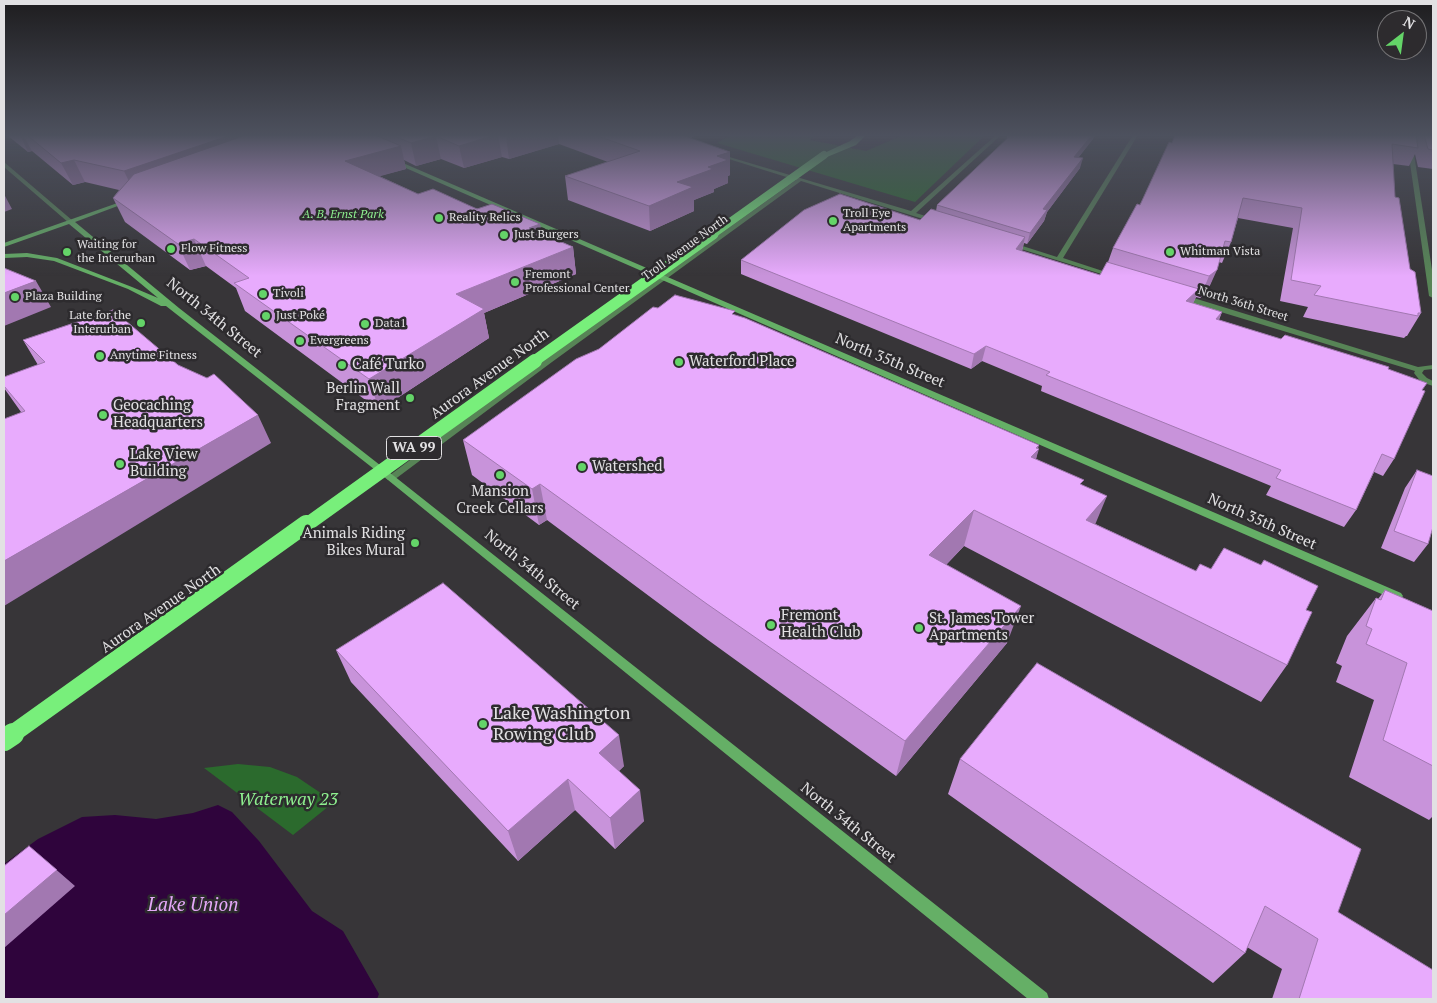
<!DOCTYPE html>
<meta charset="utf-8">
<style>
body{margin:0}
#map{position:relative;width:1437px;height:1003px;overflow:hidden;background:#373538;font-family:"PT Serif",serif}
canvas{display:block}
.frame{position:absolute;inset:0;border:5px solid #e2e1e3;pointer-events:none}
.north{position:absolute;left:1377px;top:10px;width:50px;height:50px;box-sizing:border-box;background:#2d2b2e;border:1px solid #757476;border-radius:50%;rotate:30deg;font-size:14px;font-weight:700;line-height:20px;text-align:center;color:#e2e1e3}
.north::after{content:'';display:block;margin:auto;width:18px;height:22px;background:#64d468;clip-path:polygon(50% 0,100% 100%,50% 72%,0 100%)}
</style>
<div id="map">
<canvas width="1437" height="1003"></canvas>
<div class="frame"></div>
<div class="north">N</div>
</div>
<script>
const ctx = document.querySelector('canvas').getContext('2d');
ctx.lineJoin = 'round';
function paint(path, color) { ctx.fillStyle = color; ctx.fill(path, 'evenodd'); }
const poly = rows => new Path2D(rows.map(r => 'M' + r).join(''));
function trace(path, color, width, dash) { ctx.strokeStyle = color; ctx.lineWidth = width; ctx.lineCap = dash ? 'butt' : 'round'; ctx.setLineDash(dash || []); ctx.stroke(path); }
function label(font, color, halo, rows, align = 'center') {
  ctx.font = font + ' "PT Serif",serif'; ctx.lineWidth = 5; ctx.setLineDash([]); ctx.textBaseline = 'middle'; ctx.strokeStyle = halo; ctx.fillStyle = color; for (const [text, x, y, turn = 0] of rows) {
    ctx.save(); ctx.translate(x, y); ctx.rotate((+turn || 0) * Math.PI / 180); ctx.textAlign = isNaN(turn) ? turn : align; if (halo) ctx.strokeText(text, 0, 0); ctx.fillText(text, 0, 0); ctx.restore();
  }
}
paint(poly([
 [730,135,815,135,810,140,866,151,903,135,985,135,915,202,717,143],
 [238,764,270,767,297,777,334,802,293,835,204,768]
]), '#2b6a2d');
paint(poly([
 [218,805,232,812,259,841,312,911,343,931,379,994,377,999,4,999,4,864,38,839,82,817,115,815,156,819,193,813]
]), '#2f043c');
paint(poly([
 [996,135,1001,135,916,213,938,220,939,221,936,223,801,181,552,362,394,480,388,480,386,478,546,358,796,180,716,155,716,153,911,211,996,135],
 [1133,135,1138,135,1063,258,1115,275,1115,277,1111,277,1008,245,1007,244,1010,242,1057,257,1133,135],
 [1406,135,1411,135,1433,276,1433,298,1429,296,1406,135],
 [4,162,73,221,73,223,69,223,4,167,4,162],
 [1178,295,1184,295,1418,367,1433,365,1433,369,1424,370,1422,373,1427,378,1433,381,1433,386,1421,382,1414,373,1415,371,1178,299,1178,295]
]), '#578456');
paint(poly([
 [392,160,396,160,1401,593,1403,596,1401,599,1393,599,392,162,392,160],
 [126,200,131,201,75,222,179,308,394,476,1047,993,1049,999,1028,999,388,480,166,306,161,306,128,289,54,261,27,257,4,258,4,254,27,253,57,258,132,287,158,298,69,224,4,247,4,243,126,200]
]), '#65af66');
paint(poly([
 [858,135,866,135,856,145,827,157,820,155,850,141,858,135]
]), '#78ef7b');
trace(poly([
 [712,235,824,155]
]), '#78ef7b', 8);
trace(poly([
 [533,362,713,234]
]), '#78ef7b', 11);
trace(poly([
 [305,526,535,361]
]), '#78ef7b', 14);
trace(poly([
 [11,735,306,524]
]), '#78ef7b', 18);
trace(poly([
 [4,740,13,734]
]), '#78ef7b', 22);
paint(poly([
 [7,135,696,135,691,138,730,175,728,176,728,183,714,189,714,192,694,200,694,211,650,231,568,200,565,176,608,162,559,144,509,159,502,157,464,168,441,159,416,166,404,160,406,169,379,176,418,194,540,224,541,233,573,247,576,274,484,313,489,338,379,410,245,311,236,288,206,266,190,270,125,222,113,198,119,190,85,182,73,185,32,151,28,152],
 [1007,135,1096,135,1078,158,1080,168,1047,212,1044,221,1027,244,1024,243,1022,251,1100,275,1108,262,1113,248,1140,205,1172,143,1175,135,1433,135,1433,169,1418,167,1415,154,1409,166,1393,164,1395,197,1410,269,1421,313,1407,336,1406,336,1404,338,1303,317,1308,307,1280,301,1293,228,1238,218,1231,242,1222,263,1219,262,1207,292,1200,298,1196,297,1193,303,1222,312,1219,320,1281,339,1388,369,1422,390,1394,459,1383,476,1374,472,1356,510,1344,527,1266,495,1271,486,1041,391,1042,386,982,361,971,369,741,274,741,260,920,220,936,211,937,205,1007,139],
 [658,308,735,315,1038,449,1036,459,1082,485,1095,524,1196,571,1211,569,1306,610,1287,665,1261,702,964,546,946,565,1007,643,896,776,708,640,547,520,539,525,472,475,463,440,599,349],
 [23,340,271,443,21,412,4,388,4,377,38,365],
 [1417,470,1428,544,1414,562,1381,548,1405,488],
 [1385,590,1433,611,1433,816,1429,820,1349,777,1374,700,1336,682,1342,666,1336,663,1347,636,1376,598,1378,599],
 [336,650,624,766,619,771,644,821,615,849,575,810,518,861,351,682],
 [960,759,1338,912,1433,999,1272,999,1282,969,1247,947,1245,953,1213,983,948,794]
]), '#c893da');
paint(poly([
 [20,135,23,135,32,151,28,152],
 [231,135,293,135,135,194,124,171],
 [495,135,498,135,502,157,464,168,459,146],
 [512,135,558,135,559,144,509,159,506,137],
 [688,135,696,135,688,140],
 [1092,135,1096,135,1071,167,1074,157],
 [436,136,441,159,416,166,411,143],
 [401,146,406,169,352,184,345,161],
 [730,152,730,175,728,176,728,183,714,189,714,192,694,200,694,211,650,231,649,206,677,182,708,167,717,156],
 [1083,158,1080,168,1047,212,1044,221,1027,244,1030,233,1043,209],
 [74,160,85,182,73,185,61,163],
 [4,194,12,209,4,212],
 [540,224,544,250,529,228],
 [1025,237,1022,251,1016,249],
 [194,239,206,266,190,270,178,244],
 [573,247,576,274,484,313,489,338,379,410,369,379,456,294],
 [1217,270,1207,292,1200,298,1209,276],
 [36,281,51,307,4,326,4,293],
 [1199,289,1193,304,1186,301],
 [1222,312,1215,327,1216,319],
 [986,346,982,361,971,369,974,354],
 [258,415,271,443,4,606,4,561],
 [1039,445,1037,452,1039,449,1028,485,1031,457,1036,448],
 [540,484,547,520,539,525,532,489],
 [1107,496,1092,532,1086,520],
 [974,510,964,546,920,592,929,555],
 [1021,606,1007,643,896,776,905,741],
 [619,735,624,766,604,784,599,753],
 [568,779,575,810,518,861,508,831],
 [640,790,644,821,615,849,610,818],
 [29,846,75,886,4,948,4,915]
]), '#a278b1');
const building = poly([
 [27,135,231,135,124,171,74,160,61,163,27,135],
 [246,135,375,135,401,146,345,161,418,194,433,189,477,209,492,204,540,224,529,228,573,247,456,294,484,309,369,379,234,283,249,278,194,239,178,244,113,198,134,174,246,135],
 [392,135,495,135,459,146,436,136,411,143,392,135],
 [501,135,512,135,506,137,501,135],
 [595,135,682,135,730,152,717,156,728,160,708,167,713,169,677,182,693,187,649,206,565,176,640,151,595,135],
 [1011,135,1092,135,1074,157,1083,158,1043,209,1047,210,1030,233,937,205,1011,135],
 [1175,135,1416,135,1418,148,1392,144,1395,197,1399,198,1410,269,1415,272,1421,313,1418,313,1418,316,1314,295,1321,286,1291,280,1302,208,1243,198,1231,242,1225,241,1217,270,1209,276,1113,248,1137,204,1140,205,1169,142,1172,143,1175,135],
 [1424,135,1433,135,1433,150,1428,149,1424,135],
 [840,194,920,220,931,209,1025,237,1016,249,1100,275,1107,262,1199,289,1186,301,1222,312,1216,319,1281,339,1285,335,1389,367,1388,369,1427,383,1422,390,1425,391,1394,459,1382,454,1356,510,1276,478,1281,470,1046,375,1050,372,986,346,974,354,741,260,804,210,840,194],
 [4,268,36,281,4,293,4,268],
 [675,295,735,311,732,314,745,318,1039,445,1036,448,1039,449,1031,457,1084,480,1080,484,1107,496,1086,520,1196,571,1200,564,1211,569,1224,548,1261,565,1264,560,1318,586,1306,610,1312,612,1287,665,974,510,929,555,1021,606,905,741,707,604,540,484,532,489,463,440,576,359,599,349,653,307,658,308,675,295],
 [113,310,178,365,207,378,214,374,258,415,4,561,4,419,25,411,4,386,4,377,45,362,23,340,113,310],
 [1417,470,1433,476,1433,527,1428,544,1394,531,1417,470],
 [443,583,619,735,599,753,640,790,610,818,568,779,508,831,336,650,443,583],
 [1385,590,1433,611,1433,766,1383,740,1407,663,1366,644,1372,629,1366,626,1376,598,1381,600,1385,590],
 [1037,663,1361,849,1338,912,1433,970,1433,999,1299,999,1318,939,1265,906,1245,953,960,759,1037,663],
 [29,846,57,870,4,915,4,866,29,846]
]);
paint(building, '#e8abfd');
trace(building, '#a278b1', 1);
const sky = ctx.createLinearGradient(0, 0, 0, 276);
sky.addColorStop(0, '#1e1d1f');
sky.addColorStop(0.49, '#4d515e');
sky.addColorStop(1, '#4d515e00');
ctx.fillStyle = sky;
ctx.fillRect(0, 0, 1437, 276);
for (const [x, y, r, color] of [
 [439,218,5,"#64d468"],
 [833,221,5,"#64d468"],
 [504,235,5,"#64d468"],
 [171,249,5,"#64d468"],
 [67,252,5,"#64d468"],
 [1170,252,5,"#64d468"],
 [515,282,5,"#64d468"],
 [263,294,5,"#64d468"],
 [15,297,5,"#64d468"],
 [266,316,5,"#64d468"],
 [141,323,5,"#64d468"],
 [365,324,5,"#64d468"],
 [300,341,5,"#64d468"],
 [100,356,5,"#64d468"],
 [679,362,5,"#64d468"],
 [342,365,5,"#64d468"],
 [410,398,5,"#64d468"],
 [103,415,5,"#64d468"],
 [120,464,5,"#64d468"],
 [582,467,5,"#64d468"],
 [500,475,5,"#64d468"],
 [415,543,5,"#64d468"],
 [771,625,5,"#64d468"],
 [919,628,5,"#64d468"],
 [483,724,5,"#64d468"]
]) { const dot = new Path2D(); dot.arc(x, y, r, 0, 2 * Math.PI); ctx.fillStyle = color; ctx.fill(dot); trace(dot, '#2d2b2e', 2); }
label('12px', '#e2e1e3', '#2d2b2e', [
 ["Troll Eye",843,214],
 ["Apartments",843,228],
 ["Reality Relics",449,218],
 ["Just Burgers",514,235],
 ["Waiting for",77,245],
 ["the Interurban",77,259],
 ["Flow Fitness",181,249],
 ["Whitman Vista",1180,252],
 ["Fremont",525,275],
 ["Professional Center",525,289],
 ["Tivoli",273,294],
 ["Plaza Building",25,297],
 ["Late for the",131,316,"right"],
 ["Interurban",131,330,"right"],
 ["Just Poké",276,316],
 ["Data1",375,324],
 ["Evergreens",310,341],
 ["Anytime Fitness",110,356]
], 'left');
label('italic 12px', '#8eef8f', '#2d2b2e', [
 ["A. B. Ernst Park",343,215]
]);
label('12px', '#e2e1e3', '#2d2b2e', [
 ["Troll Avenue North",685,248,-36],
 ["North 36th Street",1243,304,17]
]);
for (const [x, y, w] of [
 [414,448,55]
]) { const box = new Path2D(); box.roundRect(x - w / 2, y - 11.5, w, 23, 4); ctx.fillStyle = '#2d2b2e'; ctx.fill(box); trace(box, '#e2e1e3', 1); }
label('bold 14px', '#e2e1e3', null, [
 ["WA 99",414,448]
]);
label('15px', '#e2e1e3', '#2d2b2e', [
 ["North 34th Street",214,318,39],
 ["North 35th Street",890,361,23],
 ["Aurora Avenue North",490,374,-36],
 ["North 35th Street",1262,522,24],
 ["North 34th Street",532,570,39],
 ["Aurora Avenue North",161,609,-35],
 ["North 34th Street",848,823,39]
]);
label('15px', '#e2e1e3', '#2d2b2e', [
 ["Waterford Place",689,362],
 ["Café Turko",352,365],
 ["Berlin Wall",400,389,"right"],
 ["Fragment",400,406,"right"],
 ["Geocaching",113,406],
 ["Headquarters",113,423],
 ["Lake View",130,455],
 ["Building",130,472],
 ["Watershed",592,467],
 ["Mansion",500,492,"center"],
 ["Creek Cellars",500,509,"center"],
 ["Animals Riding",405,534,"right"],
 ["Bikes Mural",405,551,"right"],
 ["Fremont",781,616],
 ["Health Club",781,633],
 ["St. James Tower",929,619],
 ["Apartments",929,636]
], 'left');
label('18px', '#e2e1e3', '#2d2b2e', [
 ["Lake Washington",493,714],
 ["Rowing Club",493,735]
], 'left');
label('italic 18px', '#8eef8f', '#2d2b2e', [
 ["Waterway 23",288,800]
]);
label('italic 19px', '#e5a8f9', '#2d2b2e', [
 ["Lake Union",193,906]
]);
</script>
